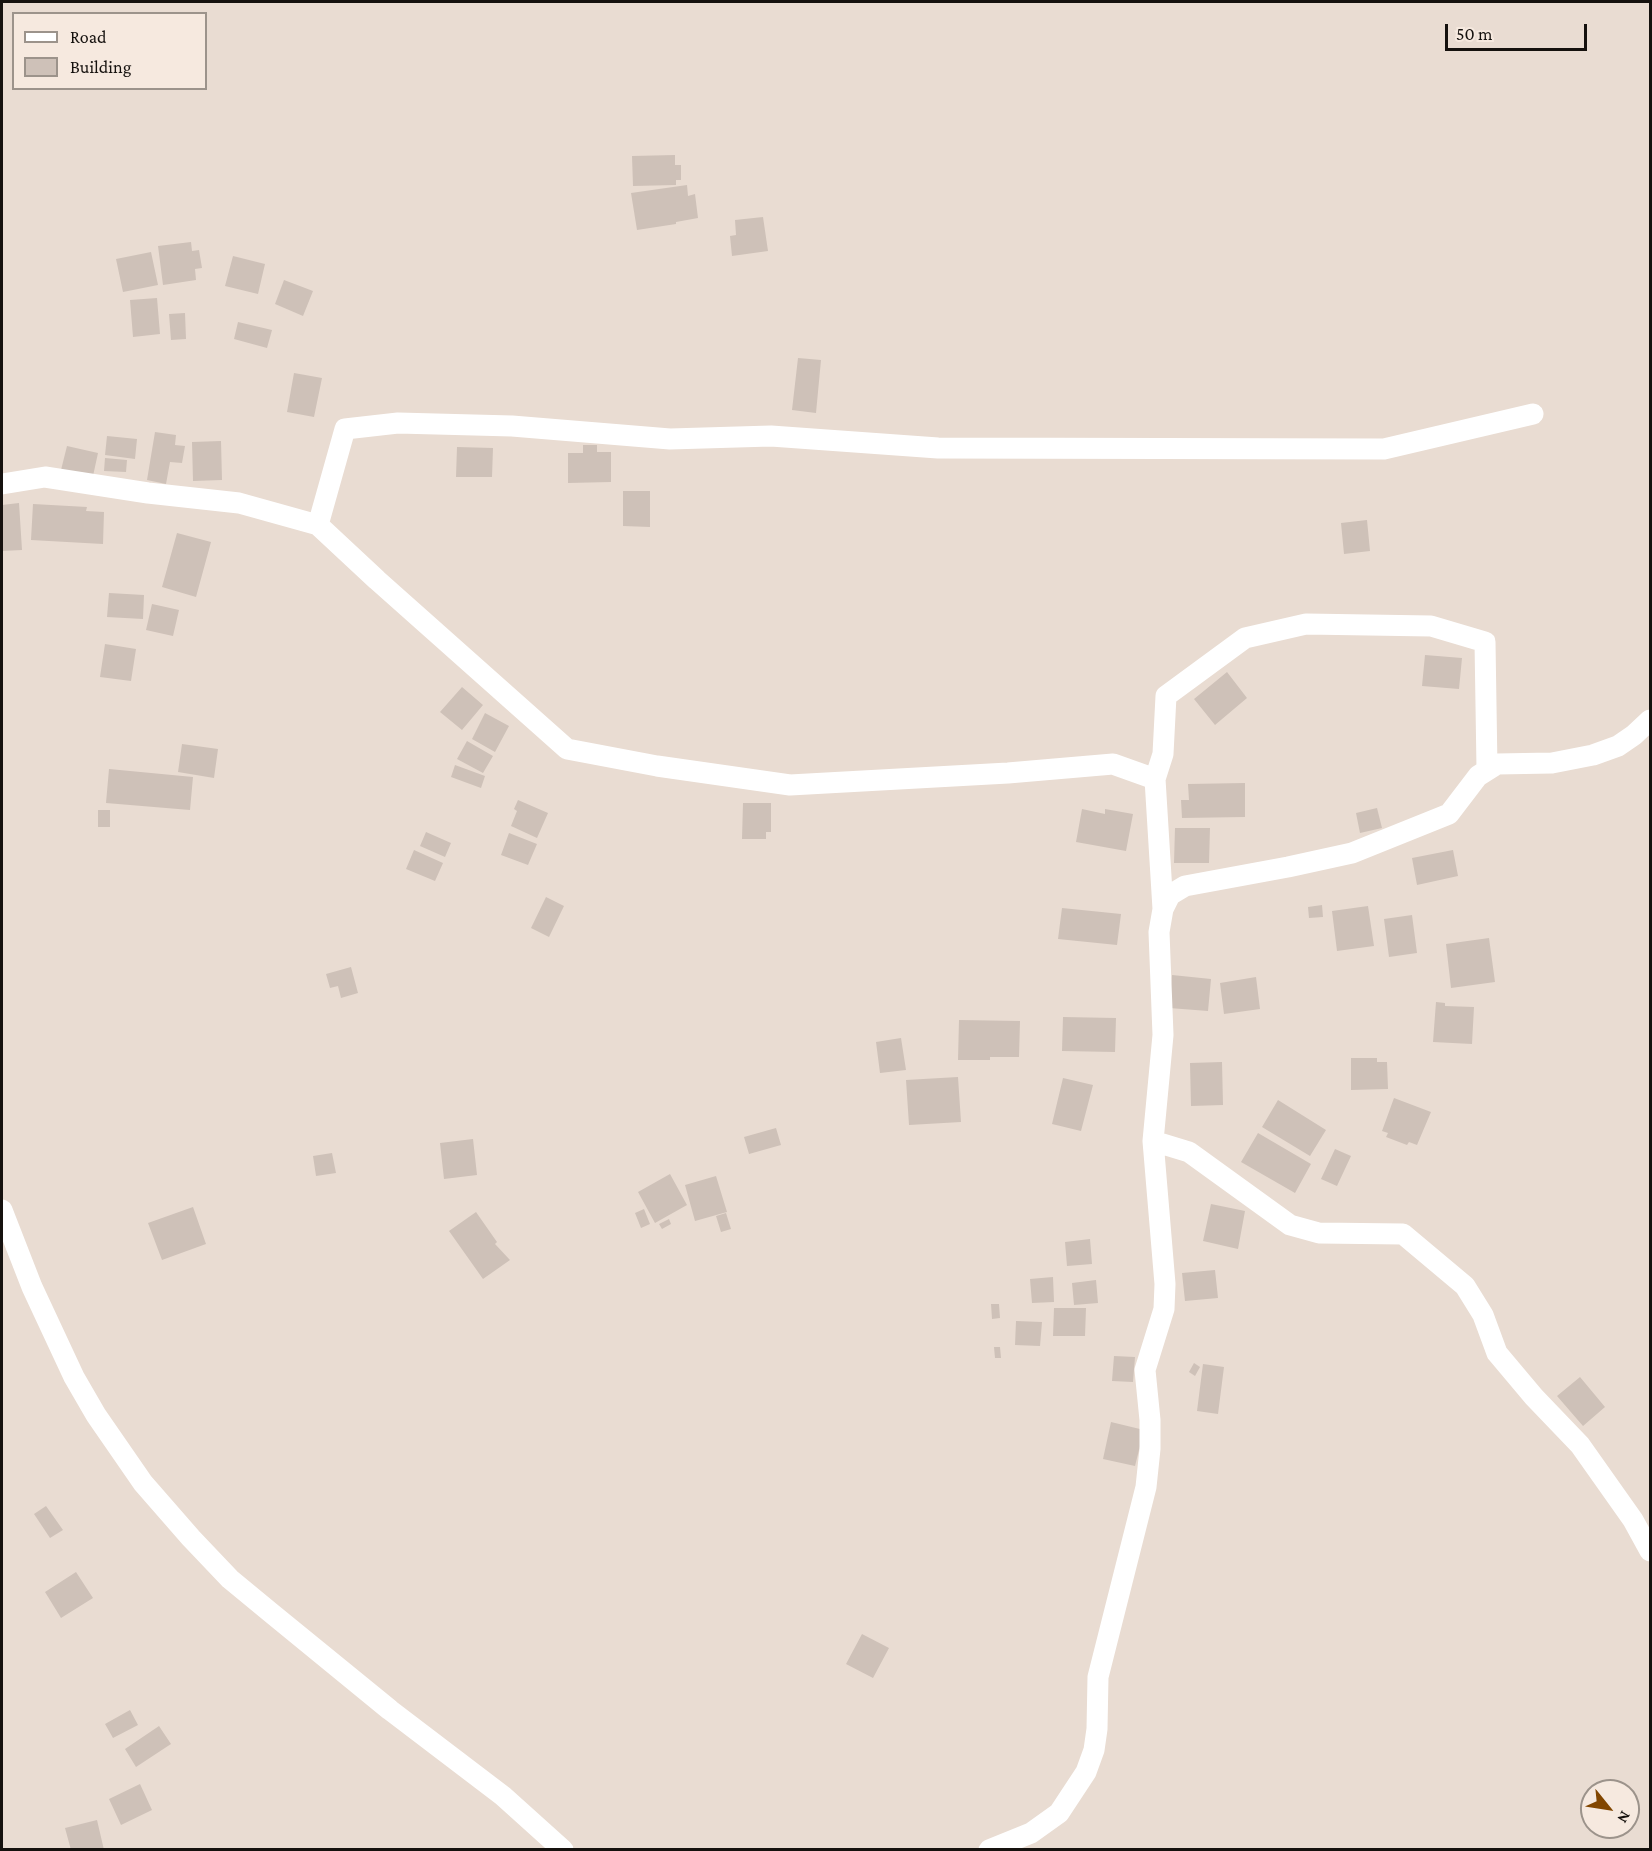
<!DOCTYPE html>
<style>
body{margin:0}
#map{position:relative;width:1652px;height:1851px;overflow:hidden;background:#e9dcd2;font-family:"Crimson Pro",serif}
canvas{display:block}
.frame{position:absolute;inset:0;border:3px solid #15110e;pointer-events:none}
.legend{position:absolute;left:12px;top:12px;width:195px;height:78px;box-sizing:border-box;background:#f6e9df;border:2px solid #9c938b;margin:0;padding:8px 10px;list-style:none;font-size:18px;color:#15110e}
.legend li{display:flex;align-items:center;gap:12px;height:30px}
.legend b{width:30px;border:2px solid #9c938b}
.north{position:absolute;left:1580px;top:1779px;width:60px;height:60px;box-sizing:border-box;background:#f6e9df;border:2px solid #9c938b;border-radius:50%;rotate:120deg;font-size:16px;font-weight:700;line-height:24px;text-align:center;color:#15110e}
.north::after{content:'';display:block;margin:auto;width:21px;height:27px;background:#824600;clip-path:polygon(50% 0,100% 100%,50% 72%,0 100%)}
.scale{position:absolute;left:1445px;top:24px;width:142px;height:27px;box-sizing:border-box;border:3px solid #15110e;border-top:0;padding-left:8px;font-size:18px;line-height:21px;white-space:nowrap;color:#15110e;-webkit-text-stroke:4px #f6e9df;paint-order:stroke}
</style>
<div id="map">
<canvas width="1652" height="1851"></canvas>
<div class="frame"></div>
<ul class="legend">
<li><b style="height:8px;background:#fff"></b>Road</li>
<li><b style="height:16px;background:#cec1b8"></b>Building</li>
</ul>
<div class="north">N</div>
<div class="scale">50 m</div>
</div>
<script>
const ctx = document.querySelector('canvas').getContext('2d');
ctx.lineJoin = 'round';
function paint(path, color) { ctx.fillStyle = color; ctx.fill(path, 'evenodd'); }
const poly = rows => new Path2D(rows.map(r => 'M' + r).join(''));
function trace(path, color, width, dash) { ctx.strokeStyle = color; ctx.lineWidth = width; ctx.lineCap = dash ? 'butt' : 'round'; ctx.setLineDash(dash || []); ctx.stroke(path); }
paint(poly([
 [675,155,675,165,681,165,681,180,676,180,676,185,633,186,632,156],
 [687,185,688,196,695,194,698,218,676,222,676,224,637,230,631,193],
 [763,217,768,251,732,256,730,236,736,235,735,220],
 [191,242,192,251,199,250,202,268,195,269,196,280,163,285,158,246],
 [151,252,158,285,123,292,116,259],
 [233,256,265,264,258,294,225,286],
 [284,280,313,291,303,316,275,304],
 [157,298,160,334,133,337,130,300],
 [185,313,186,339,171,340,169,314],
 [238,322,272,330,267,348,234,339],
 [798,358,821,360,816,413,792,410],
 [294,373,322,378,314,417,287,412],
 [155,432,176,435,175,445,185,446,182,463,170,462,166,484,147,480],
 [107,436,137,439,135,459,105,455],
 [221,441,222,480,193,481,192,442],
 [583,445,597,445,597,452,611,452,611,482,568,483,568,453,583,453],
 [67,446,98,453,93,476,61,470],
 [457,447,493,448,492,477,456,477],
 [105,458,127,460,126,472,104,471],
 [623,491,650,491,650,527,623,526],
 [19,503,22,550,2,551,2,505],
 [33,504,87,507,86,511,104,512,103,544,31,540],
 [1367,520,1370,551,1344,554,1341,523],
 [177,533,211,542,196,597,162,587],
 [109,593,144,595,143,619,107,617],
 [152,604,179,610,173,636,146,630],
 [105,644,136,649,131,681,100,677],
 [1425,655,1462,658,1459,689,1422,686],
 [1227,672,1247,698,1215,725,1194,699],
 [462,687,483,705,462,730,440,712],
 [485,713,509,726,495,752,472,739],
 [467,741,493,756,483,773,457,759],
 [182,744,218,749,214,778,178,772],
 [455,765,485,776,481,788,451,777],
 [109,769,193,777,190,810,106,803],
 [1245,783,1245,817,1182,818,1181,800,1189,800,1188,784],
 [518,800,548,813,537,838,511,826,517,811,514,809],
 [743,803,771,803,771,832,766,832,766,839,742,839],
 [1377,808,1382,828,1360,833,1356,813],
 [1082,809,1105,814,1105,809,1133,814,1126,851,1076,842],
 [98,810,110,810,110,827,98,827],
 [1175,828,1210,828,1209,863,1174,863],
 [426,832,451,843,445,857,420,846],
 [509,833,537,844,528,865,501,855],
 [414,850,443,863,435,881,406,869],
 [1453,850,1458,876,1417,885,1412,858],
 [546,897,564,906,549,937,531,928],
 [1322,905,1323,917,1309,918,1308,907],
 [1368,906,1374,946,1337,951,1332,911],
 [1062,908,1121,914,1117,945,1058,939],
 [1412,915,1417,953,1389,957,1384,919],
 [1489,938,1495,982,1451,988,1446,944],
 [351,967,358,993,341,998,338,986,330,988,326,974],
 [1172,975,1211,979,1208,1011,1169,1008],
 [1256,977,1260,1009,1224,1014,1220,983],
 [1436,1002,1445,1003,1445,1006,1474,1007,1472,1044,1433,1042],
 [1063,1017,1116,1018,1115,1052,1062,1051],
 [959,1020,1020,1021,1019,1057,990,1057,990,1060,958,1060],
 [901,1038,906,1070,880,1073,876,1042],
 [1351,1058,1377,1058,1377,1062,1387,1062,1388,1089,1351,1090],
 [1222,1062,1223,1105,1191,1106,1190,1063],
 [958,1077,961,1122,909,1125,906,1080],
 [1063,1078,1093,1085,1081,1131,1052,1124],
 [1394,1098,1431,1112,1417,1145,1409,1142,1407,1145,1386,1137,1388,1133,1382,1131],
 [1278,1100,1326,1130,1310,1156,1262,1127],
 [776,1128,781,1145,749,1154,744,1137],
 [1258,1133,1311,1164,1295,1193,1241,1162],
 [473,1139,477,1175,444,1179,440,1143],
 [1335,1149,1351,1156,1337,1186,1321,1179],
 [332,1153,336,1173,316,1176,313,1156],
 [670,1174,687,1205,655,1223,638,1192],
 [716,1176,727,1212,695,1221,685,1185],
 [1211,1204,1245,1211,1238,1249,1203,1241],
 [193,1207,206,1244,162,1260,148,1223],
 [644,1209,650,1224,641,1228,635,1213],
 [476,1212,497,1242,495,1244,510,1260,483,1279,449,1231],
 [726,1213,731,1229,721,1232,716,1216],
 [669,1219,671,1224,662,1229,659,1224],
 [1090,1239,1092,1264,1067,1266,1065,1242],
 [1215,1270,1218,1298,1185,1301,1182,1273],
 [1053,1277,1054,1302,1032,1303,1030,1279],
 [1096,1280,1098,1303,1074,1305,1072,1283],
 [991,1304,999,1304,1000,1318,992,1319],
 [1054,1308,1086,1308,1085,1336,1053,1336],
 [1016,1321,1042,1322,1040,1346,1015,1345],
 [994,1347,1000,1347,1001,1358,995,1358],
 [1114,1356,1135,1357,1133,1382,1112,1381],
 [1194,1363,1200,1367,1195,1376,1189,1372],
 [1203,1364,1224,1367,1218,1414,1197,1411],
 [1580,1377,1605,1407,1583,1426,1557,1396],
 [1111,1422,1144,1430,1135,1466,1103,1459],
 [46,1506,63,1530,50,1538,34,1514],
 [76,1572,93,1598,61,1618,45,1592],
 [862,1634,889,1648,873,1678,846,1664],
 [130,1710,138,1725,113,1738,105,1724],
 [159,1726,171,1744,136,1767,125,1749],
 [140,1784,152,1810,121,1825,109,1799],
 [97,1820,104,1850,71,1850,65,1828]
]), '#cec1b8');
trace(poly([
 [2,484,45,477,148,493,239,503,318,525,377,580,567,749,657,766,790,785,1008,773,1113,764,1155,779,1163,909],
 [318,525,345,429,398,423,512,426,670,439,771,436,938,448,1384,449,1533,414],
 [1155,779,1163,754,1166,696,1245,638,1306,624,1431,626,1485,642,1487,769],
 [1153,1141,1189,1152,1290,1225,1319,1233,1403,1234,1465,1286,1483,1315,1497,1353,1534,1397,1580,1445,1633,1520,1650,1551],
 [2,1210,32,1287,74,1377,96,1415,143,1483,191,1538,230,1579,270,1612,390,1710,503,1796,563,1850],
 [989,1850,1031,1833,1059,1813,1086,1772,1094,1750,1097,1729,1098,1677,1146,1487,1150,1449,1150,1420,1145,1370,1164,1309,1165,1284,1153,1141,1163,1035,1159,932,1163,909,1170,895,1185,886,1288,867,1352,853,1449,814,1478,776,1497,764,1552,763,1593,755,1618,746,1634,735,1650,720]
]), '#fff', 21);
</script>
